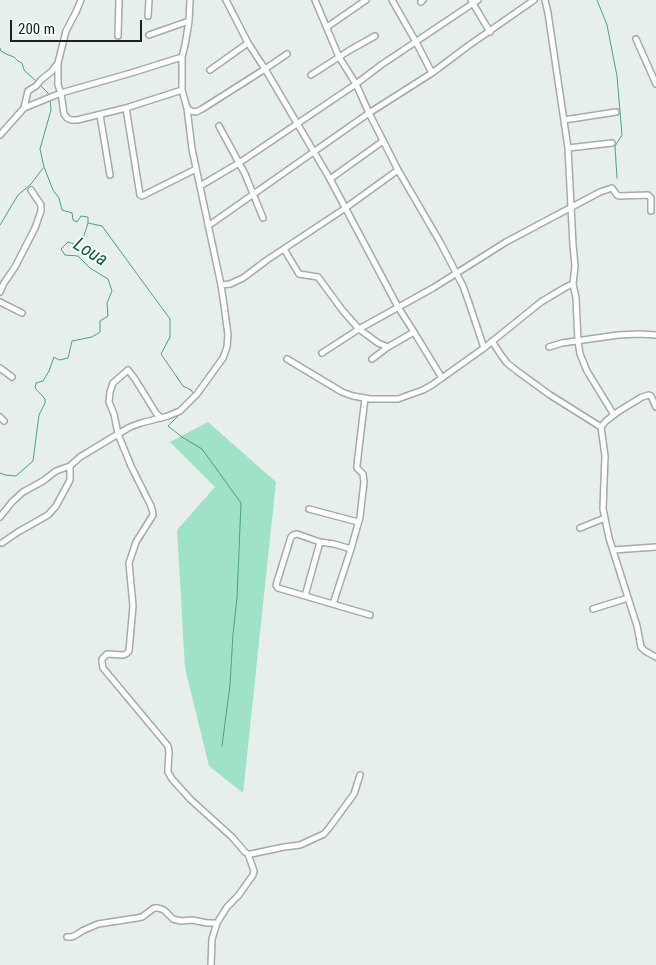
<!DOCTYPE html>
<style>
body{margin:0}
#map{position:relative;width:656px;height:965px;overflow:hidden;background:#e6efeb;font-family:"Roboto Condensed",sans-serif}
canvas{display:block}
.scale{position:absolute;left:10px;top:20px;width:132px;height:22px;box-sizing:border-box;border:2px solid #1e2120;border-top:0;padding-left:6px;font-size:15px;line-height:18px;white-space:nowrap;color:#1e2120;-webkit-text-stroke:4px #f4fdf9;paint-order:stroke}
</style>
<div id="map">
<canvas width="656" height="965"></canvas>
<div class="scale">200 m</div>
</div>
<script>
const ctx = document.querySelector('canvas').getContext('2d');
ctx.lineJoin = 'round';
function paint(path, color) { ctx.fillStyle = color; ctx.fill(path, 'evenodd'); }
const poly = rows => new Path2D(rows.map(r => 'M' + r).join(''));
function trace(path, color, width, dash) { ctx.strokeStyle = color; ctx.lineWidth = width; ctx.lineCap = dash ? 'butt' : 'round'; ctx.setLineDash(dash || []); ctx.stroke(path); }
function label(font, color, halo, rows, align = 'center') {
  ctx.font = font + ' "Roboto Condensed",sans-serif'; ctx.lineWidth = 4; ctx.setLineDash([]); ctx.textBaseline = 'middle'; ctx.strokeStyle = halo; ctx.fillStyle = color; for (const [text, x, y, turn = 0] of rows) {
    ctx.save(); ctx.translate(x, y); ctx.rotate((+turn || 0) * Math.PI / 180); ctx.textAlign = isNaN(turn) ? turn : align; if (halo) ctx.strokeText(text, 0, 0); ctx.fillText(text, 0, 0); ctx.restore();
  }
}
paint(poly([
 [208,422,276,482,243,793,209,766,185,668,177,530,215,487,170,442]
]), '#a0e2c7');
trace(poly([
 [597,0,607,25,617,76,622,135,615,146,617,178],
 [0,48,1,51,6,54,14,57,18,61,22,63,24,70,37,82],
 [40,85,48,93,49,95],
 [88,223,102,226,170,319,170,337,161,354,183,386,191,390,194,394],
 [0,225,18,195,31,184,43,168],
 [197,397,168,426,182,437,202,449,241,503,237,598,233,634,230,685,222,746],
 [0,473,5,475,16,476,33,461,39,415,45,403,45,399,35,388,36,383,43,381,49,371,54,357,59,360,68,358,72,341,92,337,100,332,100,321,108,316,107,303,112,291,108,279,90,268,78,256,65,255,61,249,68,242,75,244,83,239,88,223,88,217,81,216,77,222,73,220,72,213,62,210,59,198,53,190,44,167,40,149,51,110,50,99]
]), '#4ca183', 1);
const minor = poly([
 [226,0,248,43,265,69,330,179,398,307,414,332,442,378],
 [315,0,339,57,356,84,369,113,398,170,440,242,463,286,469,303,484,348],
 [392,0,416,42,432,73],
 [471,0,490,32],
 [421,2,423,0],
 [148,16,149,0],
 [327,27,366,0],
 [149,35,189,21],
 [118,36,119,0],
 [636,39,656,84],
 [210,70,248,43],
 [311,75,350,50,375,36],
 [182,90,126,108,77,120,71,120,67,118,64,114,61,93,131,73,182,57],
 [24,108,61,93,58,85,58,64],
 [126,108,140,195,142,196,196,169],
 [187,108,191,111,196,112,202,109,265,69,287,54],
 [100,115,110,175],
 [564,120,616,112],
 [219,126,245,174,263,218],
 [0,135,24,108,28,91,36,86,41,80,52,71,58,63,66,31,76,12,81,0],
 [568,148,612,143],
 [330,179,383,141],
 [200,186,239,163,356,84,381,65,478,0],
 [208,226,369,113,432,73,468,46,534,0],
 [284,249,299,274,318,277,343,311,359,329,378,343,388,347],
 [573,284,576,298,578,341,580,354,587,371,614,415],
 [221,285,230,284,243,278,267,260,344,209,398,170],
 [0,292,4,283,15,267,35,228,41,211,41,205,31,190],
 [0,302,22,313],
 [492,341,501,355,507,363,517,371,550,395,601,427,605,456,603,509,609,538,637,626,641,647,645,651,656,657],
 [549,347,562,343,618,335,640,334,656,335],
 [322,353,359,329,433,288,506,242,600,192,612,188,617,195,619,196,648,195,651,198,651,211],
 [287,359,342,392,353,396,370,399,398,399,423,390,432,385,484,348,541,302,566,287,573,284,575,266,573,245,568,148,548,13,545,0],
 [372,359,388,347,414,332],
 [0,368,12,377],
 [0,417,4,421],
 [161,418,156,413,135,379,128,370,113,383,110,392,109,402,114,414,118,434,131,466,151,506,153,513,153,515,136,542,129,563,133,606,129,651,126,654,123,655,107,654,102,659,102,662,103,668,168,746,169,752,168,769,168,772,172,779,190,799,232,837,245,852,248,854,251,854,284,847,300,845,324,834,329,828,354,794,360,775],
 [601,427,606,421,619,411,642,397,649,395,651,396,656,407],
 [309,509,358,522],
 [0,517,12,502,23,492,43,481,56,471,70,466,80,457,118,434,130,427,141,423,168,416,180,411,197,394,223,358,227,347,228,335,224,305,221,285,192,149,187,108,182,90,182,57,185,45,189,21,190,0],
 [580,528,605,518],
 [2,543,18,532,48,515,56,506,70,480,70,466],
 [351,549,334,544,320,542,297,534,293,535,291,537,276,585,278,588,370,615],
 [613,550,656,547],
 [305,596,320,542],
 [333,604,351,549,360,517,364,482,363,474,357,468,357,465,365,398],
 [593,609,628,598],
 [67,937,72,937,76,935,82,931,98,924,137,918,142,917,154,908,158,908,164,910,173,919,181,921,192,920,207,923,217,923],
 [211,965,212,939,217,923,227,907,238,896,253,875,254,871,248,854]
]);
trace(minor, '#a4aca8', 8);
trace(minor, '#fff', 5);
label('italic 19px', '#165a44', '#f4fdf9', [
 ["Loua",90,253,32]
]);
</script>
